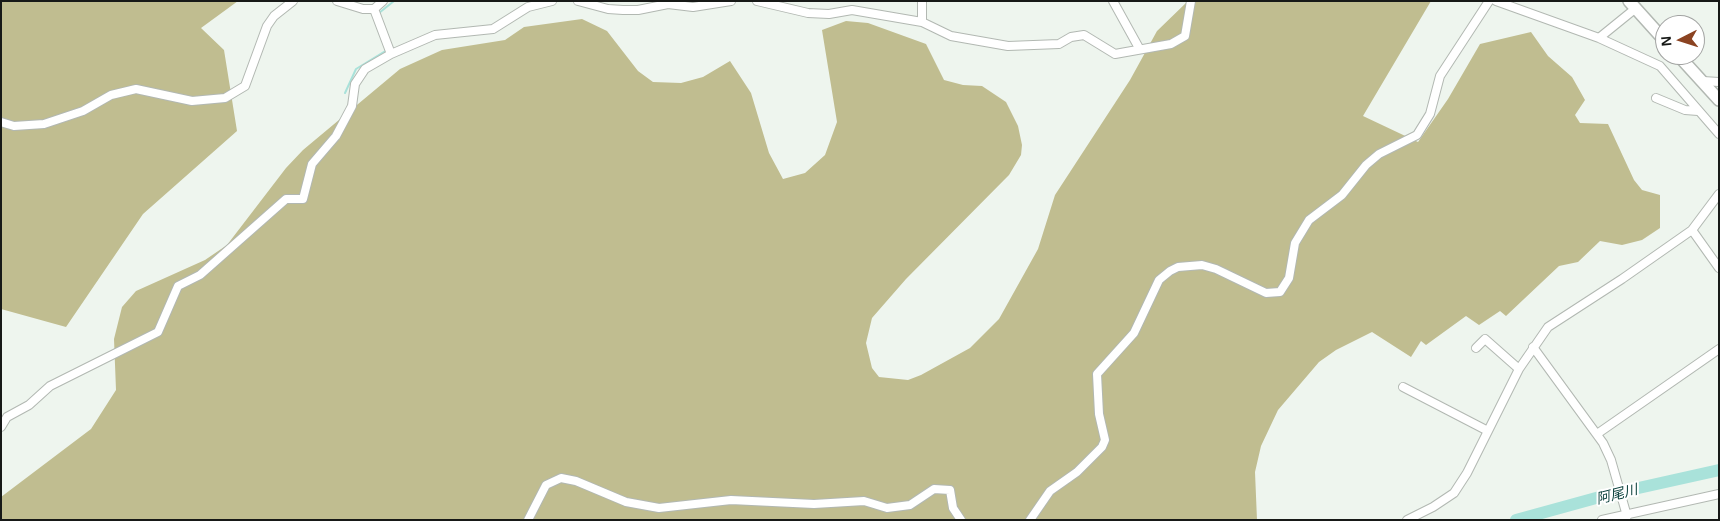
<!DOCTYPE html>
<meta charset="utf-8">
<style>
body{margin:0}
#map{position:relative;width:1720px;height:521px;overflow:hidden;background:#eef5ee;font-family:Arial,sans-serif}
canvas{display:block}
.frame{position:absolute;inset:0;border:2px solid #171917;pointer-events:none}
.north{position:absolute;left:1655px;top:15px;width:50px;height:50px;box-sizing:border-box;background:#fff;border:1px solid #a2a3a2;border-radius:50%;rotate:265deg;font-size:14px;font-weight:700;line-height:20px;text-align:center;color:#171917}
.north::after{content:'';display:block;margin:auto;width:18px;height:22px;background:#8b4321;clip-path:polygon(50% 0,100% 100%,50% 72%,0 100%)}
</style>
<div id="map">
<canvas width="1720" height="521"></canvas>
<div class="frame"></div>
<div class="north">N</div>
</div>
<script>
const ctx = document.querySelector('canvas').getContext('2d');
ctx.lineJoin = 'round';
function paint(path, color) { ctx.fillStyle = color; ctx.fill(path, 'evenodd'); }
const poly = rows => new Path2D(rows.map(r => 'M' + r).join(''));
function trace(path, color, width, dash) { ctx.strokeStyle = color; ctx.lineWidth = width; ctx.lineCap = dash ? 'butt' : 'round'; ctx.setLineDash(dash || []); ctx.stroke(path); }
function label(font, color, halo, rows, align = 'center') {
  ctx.font = font + ' Arial,"Noto Sans JP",sans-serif'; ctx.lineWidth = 4; ctx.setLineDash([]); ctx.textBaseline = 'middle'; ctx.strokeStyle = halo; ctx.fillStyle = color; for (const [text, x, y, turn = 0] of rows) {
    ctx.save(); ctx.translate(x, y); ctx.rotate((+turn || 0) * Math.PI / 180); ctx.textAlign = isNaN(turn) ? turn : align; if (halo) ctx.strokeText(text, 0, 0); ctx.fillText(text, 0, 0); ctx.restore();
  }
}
paint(poly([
 [1,1,238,1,201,28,224,50,237,131,143,214,66,327,1,309],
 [1188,1,1431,1,1363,116,1418,142,1448,99,1480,44,1531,32,1548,56,1572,77,1585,100,1575,115,1580,123,1608,124,1634,180,1642,190,1660,195,1660,228,1642,240,1622,245,1600,241,1578,262,1559,266,1506,316,1500,311,1479,325,1466,316,1426,345,1421,341,1411,357,1372,332,1336,350,1319,362,1278,410,1261,446,1255,472,1257,520,1,520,1,497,91,429,116,390,114,339,122,307,136,291,205,260,227,245,286,168,303,150,400,69,442,50,505,40,524,27,582,19,607,31,638,71,653,82,681,83,703,77,730,61,751,93,769,153,783,179,805,173,825,155,837,122,822,30,846,21,868,23,926,44,944,80,963,85,982,86,1006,102,1018,126,1022,145,1021,155,1009,175,906,279,872,318,866,343,872,368,879,377,908,380,921,375,970,348,999,319,1038,249,1055,195,1130,80,1157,31]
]), '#c0bd90');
trace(poly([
 [379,13,394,1],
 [345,93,356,69,387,50]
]), '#a9e2da', 2);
trace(poly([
 [1516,520,1607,495,1719,470]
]), '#a9e2da', 12);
const minor = poly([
 [337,1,363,9,374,9,383,1],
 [578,1,608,9,623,10,638,10,668,4,693,7,731,1],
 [757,1,808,13,829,14,852,10,922,22,951,36,1008,46,1059,44,1071,37,1084,35,1115,54,1171,44,1185,36,1191,1],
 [922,1,922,22],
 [1113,1,1139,48],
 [1496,1,1599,38,1660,66,1719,134],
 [374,9,391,54],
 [1599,38,1636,8],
 [1703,81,1719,82],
 [1656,98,1685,110,1698,111],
 [1,122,14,126,44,124,83,111,111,95,136,89,192,101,225,98,245,86,267,26,274,16,293,1],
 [1692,230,1719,268],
 [1533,347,1603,443,1611,460,1627,516],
 [1476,348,1485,339,1519,369],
 [1403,387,1488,431],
 [1,427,7,417,29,405,50,386,158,332,178,286,200,275,286,199,303,199,312,164,336,136,352,106,355,84,365,69,391,54,435,35,493,29,528,7,552,1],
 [1597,434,1719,349],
 [528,520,546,485,561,478,576,481,626,502,659,508,731,500,814,504,864,501,887,508,910,505,934,489,950,490,953,508,961,520],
 [1030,520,1050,491,1077,472,1102,447,1105,440,1099,414,1097,374,1134,333,1159,280,1170,271,1178,267,1202,265,1216,269,1266,293,1280,292,1289,278,1295,243,1309,220,1342,195,1366,165,1379,154,1417,135,1430,114,1440,76,1489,1],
 [1407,520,1433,507,1454,493,1467,473,1519,369,1548,327,1622,279,1692,230,1719,194],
 [1602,520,1719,494]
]);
const highway = poly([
 [1629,1,1665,41],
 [1678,55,1719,100]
]);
trace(minor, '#b2b8b2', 10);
trace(highway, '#b2b8b2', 14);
trace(minor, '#fff', 8);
trace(highway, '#fff', 11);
label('italic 14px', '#053c37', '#fff', [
 ["阿尾川",1617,495,-14]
]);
</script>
